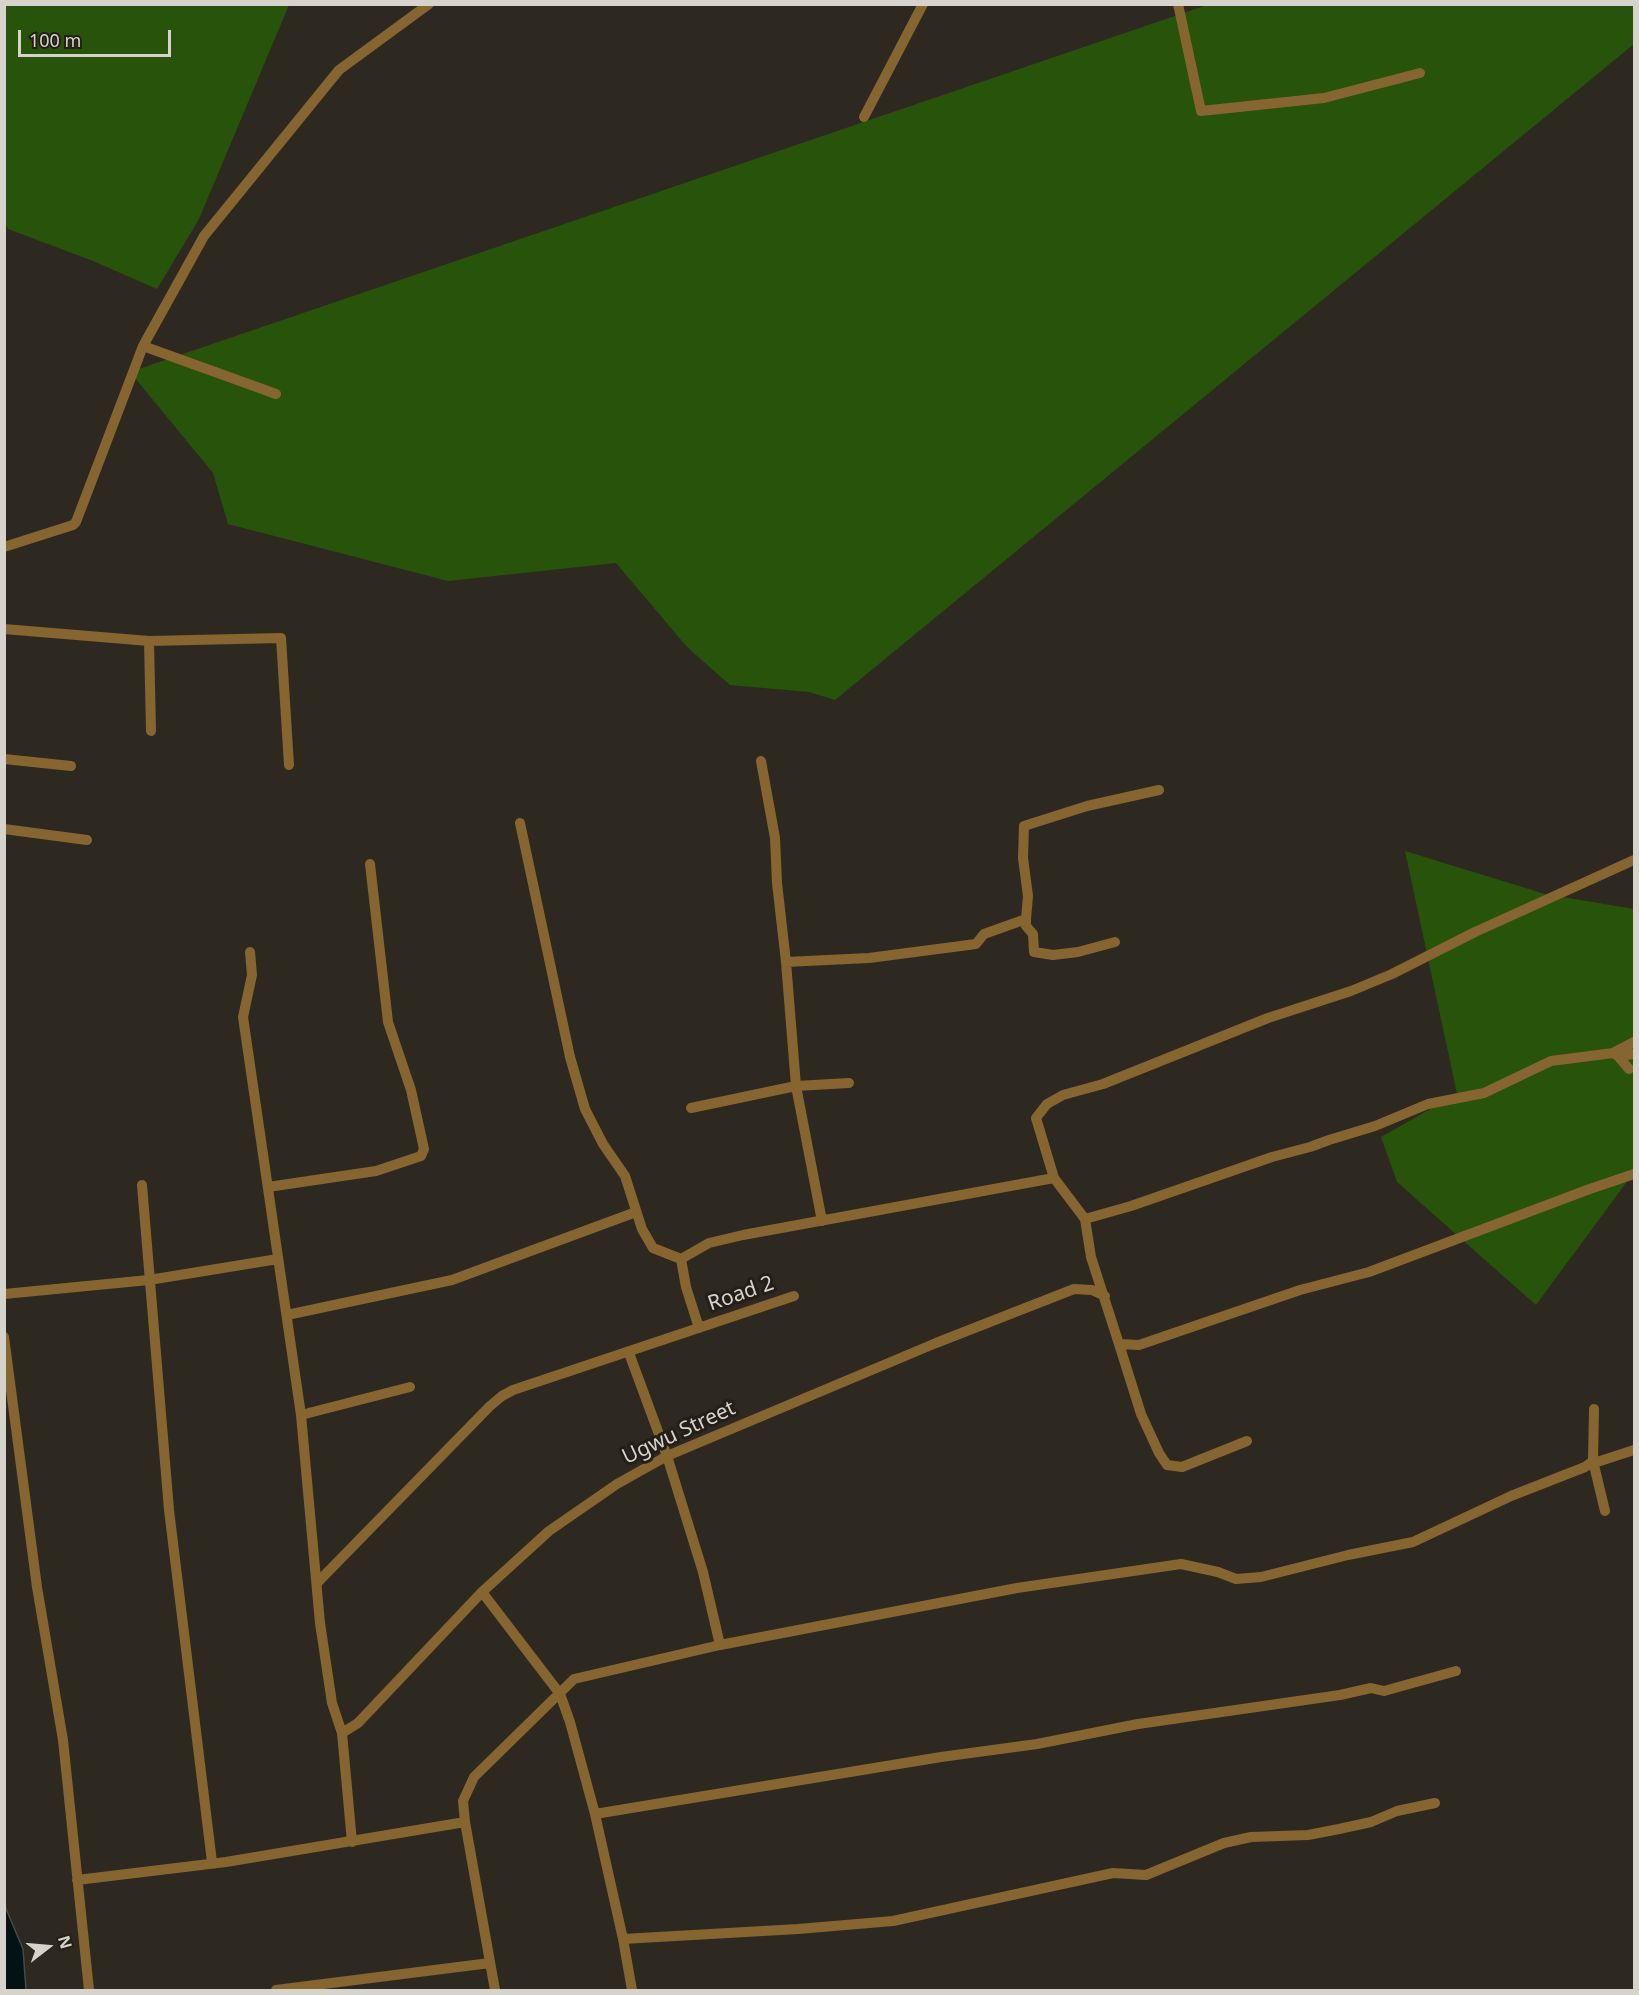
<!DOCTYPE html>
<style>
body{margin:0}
#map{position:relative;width:1639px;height:1995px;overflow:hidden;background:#2e2920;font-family:"Noto Sans",sans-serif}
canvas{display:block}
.frame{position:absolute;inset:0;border:6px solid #d6d3cd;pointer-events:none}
.north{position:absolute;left:18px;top:1917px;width:60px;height:60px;-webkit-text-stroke:4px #241f16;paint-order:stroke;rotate:74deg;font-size:16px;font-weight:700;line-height:24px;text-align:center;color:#d6d3cd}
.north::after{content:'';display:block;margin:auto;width:21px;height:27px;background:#d6d3cd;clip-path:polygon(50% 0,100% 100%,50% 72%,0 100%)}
.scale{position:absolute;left:18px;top:30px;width:153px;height:27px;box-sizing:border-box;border:3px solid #d6d3cd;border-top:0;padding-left:8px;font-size:18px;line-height:21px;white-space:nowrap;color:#d6d3cd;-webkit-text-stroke:4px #241f16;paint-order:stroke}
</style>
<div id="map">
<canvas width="1639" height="1995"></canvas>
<div class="frame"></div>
<div class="north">N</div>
<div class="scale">100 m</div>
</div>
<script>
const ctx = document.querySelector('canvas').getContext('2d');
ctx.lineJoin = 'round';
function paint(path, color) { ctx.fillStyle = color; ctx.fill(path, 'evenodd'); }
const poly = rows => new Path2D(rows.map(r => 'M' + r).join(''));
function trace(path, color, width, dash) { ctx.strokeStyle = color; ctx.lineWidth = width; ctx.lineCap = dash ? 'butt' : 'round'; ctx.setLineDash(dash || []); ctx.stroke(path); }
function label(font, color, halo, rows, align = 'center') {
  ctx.font = font + ' "Noto Sans",sans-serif'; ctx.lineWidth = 6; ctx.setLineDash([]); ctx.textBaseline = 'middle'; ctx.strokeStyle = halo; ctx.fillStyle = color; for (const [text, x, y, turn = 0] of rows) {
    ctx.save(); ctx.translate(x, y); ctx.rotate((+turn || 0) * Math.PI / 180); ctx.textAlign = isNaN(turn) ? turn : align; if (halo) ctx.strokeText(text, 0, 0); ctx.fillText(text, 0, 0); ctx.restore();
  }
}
paint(poly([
 [5,4,289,5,199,219,157,289,93,261,8,229,5,223],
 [1207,5,1634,5,1634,44,835,700,809,692,730,685,687,647,616,563,448,581,228,524,213,473,130,372],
 [1405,851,1545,894,1634,909,1634,1172,1536,1305,1397,1182,1381,1137,1457,1094]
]), '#27530a');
const water = poly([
 [4,1904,23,1949,26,1990,5,1990,4,1904]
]);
paint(water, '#031215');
trace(water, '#424c4c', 1.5);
trace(poly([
 [1178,4,1201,111,1324,98,1420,73],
 [864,117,923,4],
 [143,346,276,394],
 [4,547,73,525,76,522,143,346,204,236,339,70,429,4],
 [4,629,149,641,281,638,289,765],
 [149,641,151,731],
 [4,759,71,766],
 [761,761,775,838,777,883,786,962,796,1086,822,1221],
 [520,823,570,1057,585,1109,603,1144,625,1176,642,1229,653,1248,681,1259,686,1287,699,1328],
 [4,829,87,840],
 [1634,860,1475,932,1392,974,1351,991,1268,1018,1103,1084,1063,1095,1047,1104,1036,1118,1054,1178,1085,1219,1091,1257,1119,1344,1139,1345,1300,1290,1369,1272,1587,1190,1634,1174],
 [1026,919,1026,926,1033,934,1034,952,1053,955,1078,952,1115,942],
 [250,952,252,975,243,1017,301,1415,320,1623,332,1703,342,1733,352,1842],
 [786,962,869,958,976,944,984,934,1026,919,1028,896,1023,858,1024,826,1087,806,1159,790],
 [1613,1053,1618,1056,1634,1054],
 [1618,1056,1629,1069],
 [691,1108,796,1086,849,1083],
 [142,1185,169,1510,212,1862],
 [268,1187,376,1171,421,1156,424,1149,411,1090,388,1022,370,864],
 [1085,1219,1131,1206,1272,1157,1310,1147,1329,1140,1375,1126,1428,1104,1484,1093,1551,1061,1613,1053,1634,1042],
 [681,1259,709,1243,743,1235,1054,1178],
 [4,1294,149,1280,278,1259],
 [287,1315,452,1280,636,1212],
 [4,1337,37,1587,63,1740,89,1990],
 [1119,1344,1141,1414,1159,1453,1167,1465,1182,1467,1247,1441],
 [629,1353,667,1456,703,1572,720,1645],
 [1594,1409,1593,1461,1605,1511],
 [301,1415,410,1387],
 [1594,1463,1634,1450],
 [317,1583,490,1406,502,1396,513,1390,794,1296],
 [482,1592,560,1694,570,1722,595,1814,623,1939,632,1990],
 [342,1733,358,1723,482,1592,549,1531,617,1484,667,1456,936,1343,1074,1289,1092,1290,1105,1296],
 [595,1814,941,1757,1037,1744,1138,1724,1340,1695,1371,1688,1384,1691,1456,1671],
 [77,1880,226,1862,465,1822],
 [623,1939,798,1929,893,1921,1113,1873,1146,1875,1224,1843,1251,1837,1308,1835,1339,1829,1371,1822,1397,1811,1435,1803],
 [276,1990,490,1963],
 [495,1990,465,1822,463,1801,474,1777,574,1679,720,1645,1017,1588,1181,1564,1218,1572,1236,1579,1261,1577,1348,1555,1413,1542,1511,1496,1585,1467,1593,1461]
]), '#866531', 10);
label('21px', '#d6d3cd', '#241f16', [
 ["Road 2",741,1294,-19],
 ["Ugwu Street",679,1433,-25]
]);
</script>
